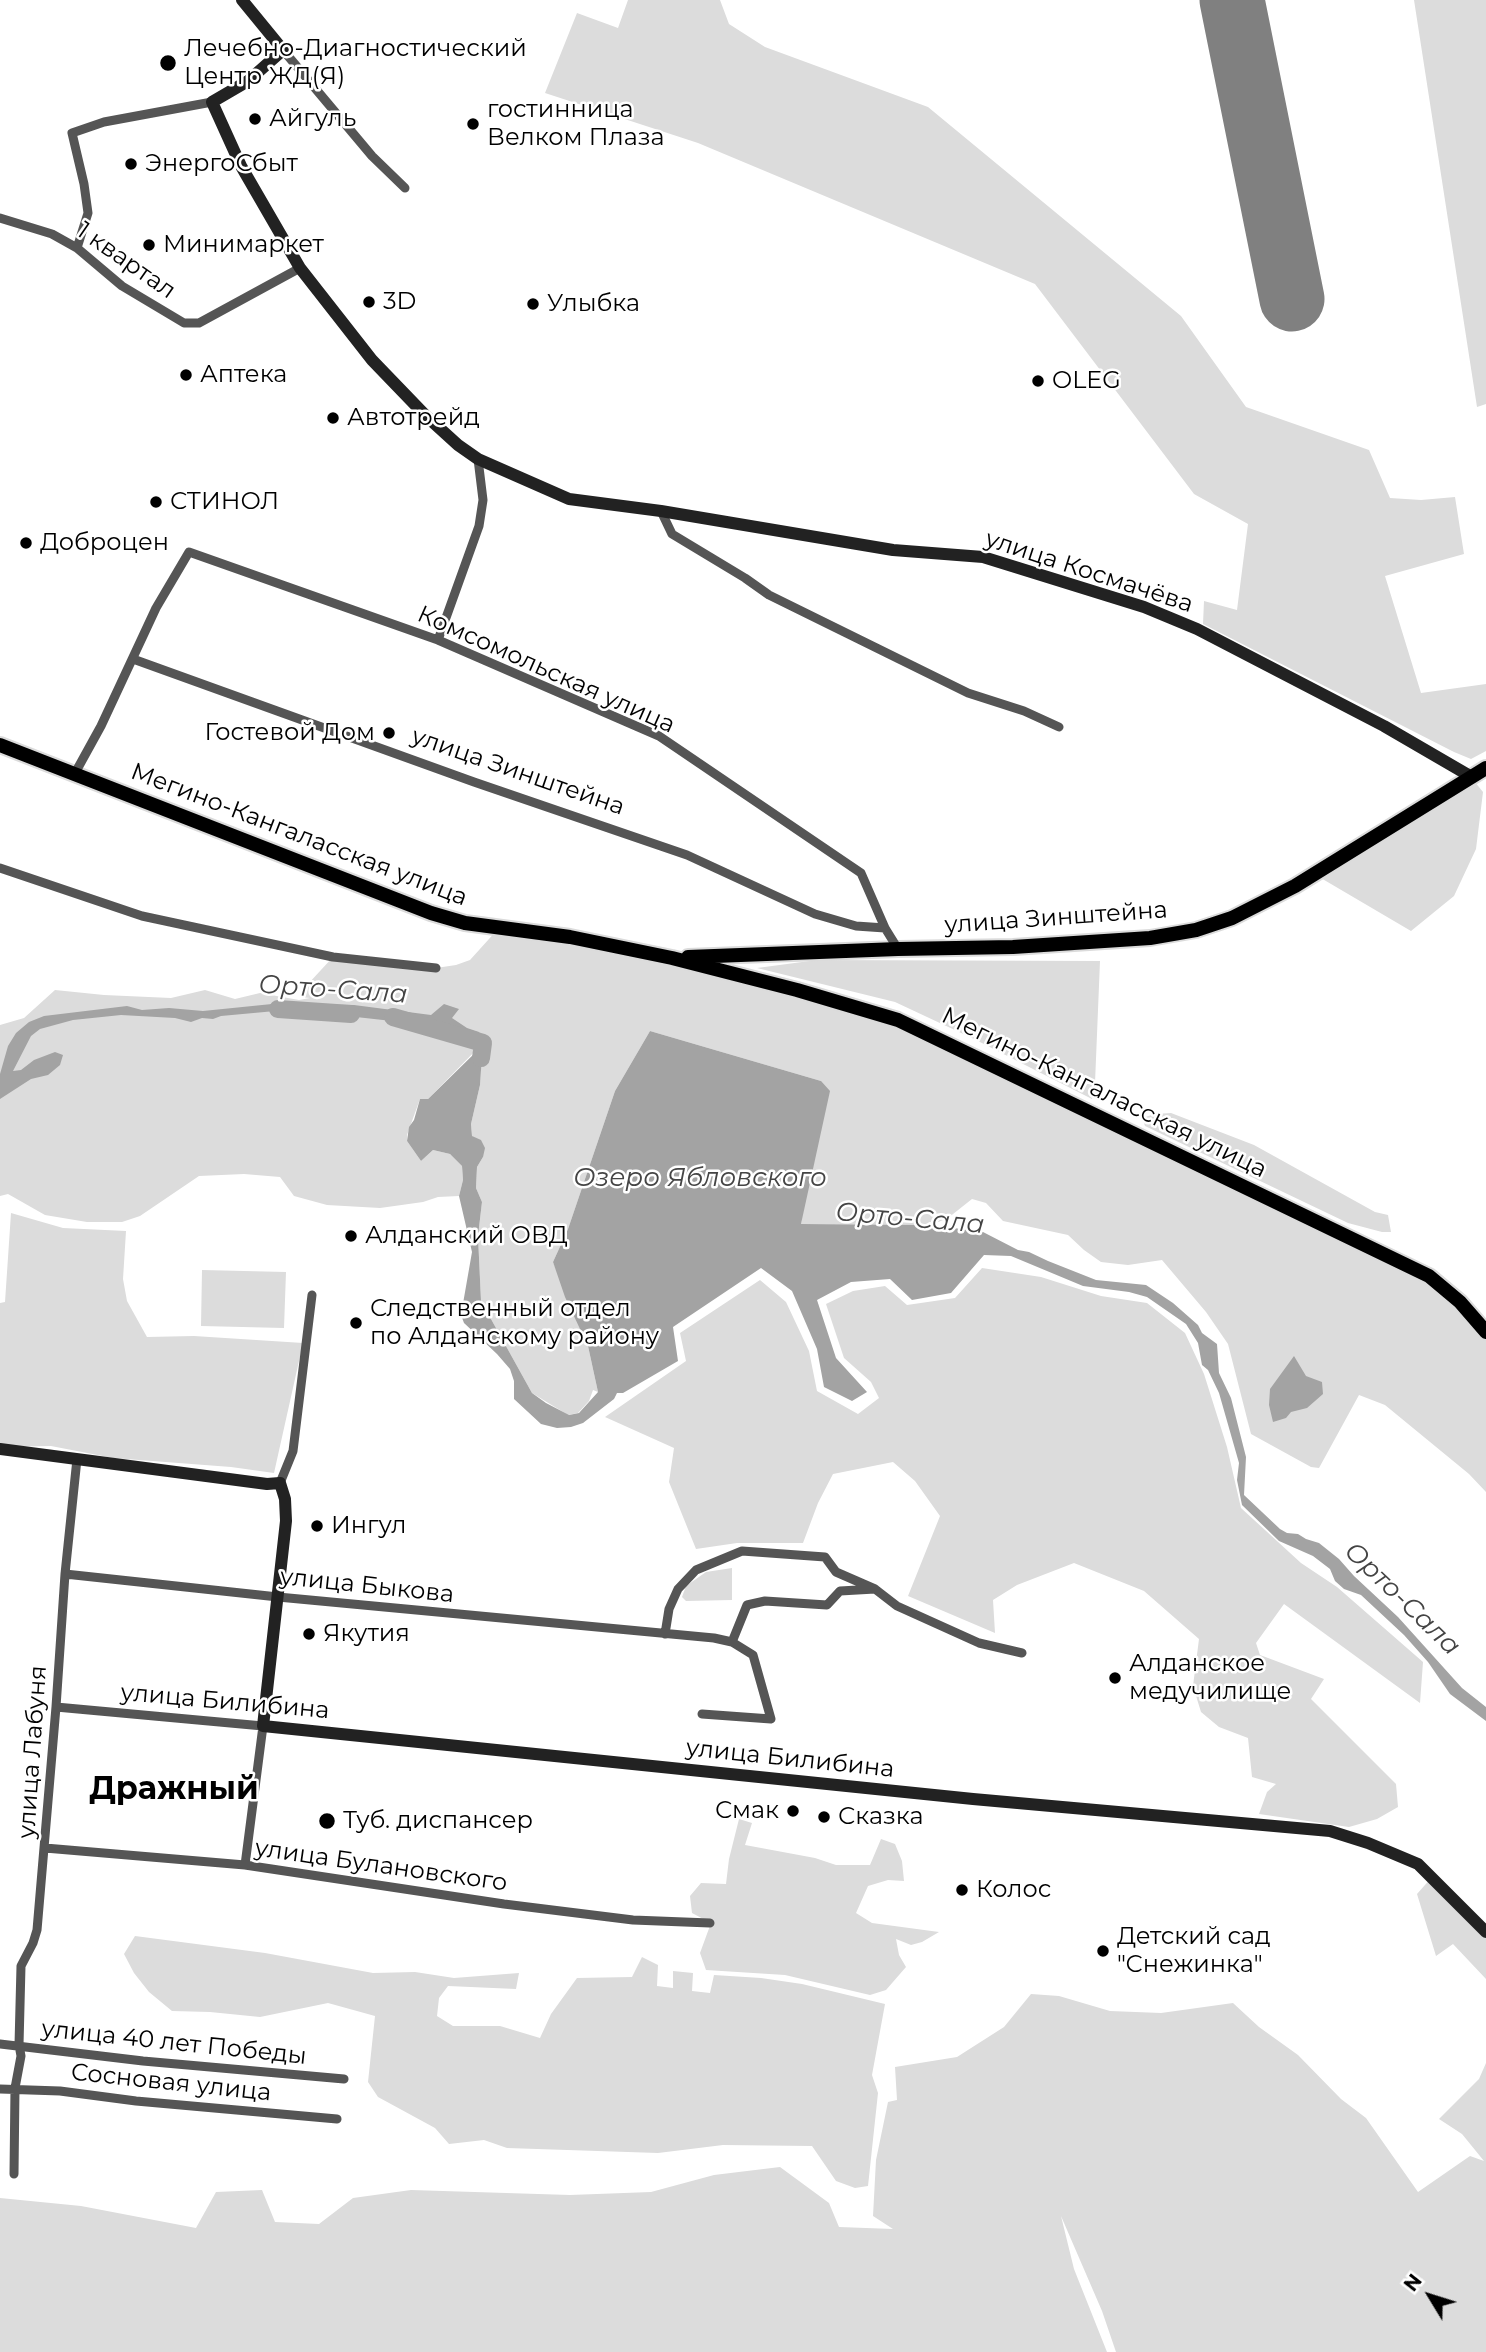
<!DOCTYPE html>
<meta charset="utf-8">
<style>
body{margin:0}
#map{position:relative;width:1486px;height:2352px;overflow:hidden;background:#fff;font-family:Montserrat,sans-serif}
canvas{display:block}
.north{position:absolute;left:1395px;top:2261px;width:70px;height:70px;-webkit-text-stroke:5px #fff;paint-order:stroke;rotate:308deg;font-size:19px;font-weight:700;line-height:28px;text-align:center;color:#000}
.north::after{content:'';display:block;margin:auto;width:24px;height:32px;background:#000;clip-path:polygon(50% 0,100% 100%,50% 72%,0 100%)}
</style>
<div id="map">
<canvas width="1486" height="2352"></canvas>
<div class="north">N</div>
</div>
<script>
const ctx = document.querySelector('canvas').getContext('2d');
ctx.lineJoin = 'round';
function paint(path, color) { ctx.fillStyle = color; ctx.fill(path, 'evenodd'); }
const poly = rows => new Path2D(rows.map(r => 'M' + r).join(''));
function trace(path, color, width, dash) { ctx.strokeStyle = color; ctx.lineWidth = width; ctx.lineCap = dash ? 'butt' : 'round'; ctx.setLineDash(dash || []); ctx.stroke(path); }
function label(font, color, halo, rows, align = 'center') {
  ctx.font = font + ' Montserrat,sans-serif'; ctx.lineWidth = 5; ctx.setLineDash([]); ctx.textBaseline = 'middle'; ctx.strokeStyle = halo; ctx.fillStyle = color; for (const [text, x, y, turn = 0] of rows) {
    ctx.save(); ctx.translate(x, y); ctx.rotate((+turn || 0) * Math.PI / 180); ctx.textAlign = isNaN(turn) ? turn : align; if (halo) ctx.strokeText(text, 0, 0); ctx.fillText(text, 0, 0); ctx.restore();
  }
}
paint(poly([
 [628,0,720,0,729,24,765,47,928,107,1181,316,1246,407,1369,450,1390,498,1421,500,1455,497,1464,554,1385,576,1421,693,1486,684,1486,751,1471,759,1454,752,1203,624,1204,601,1237,610,1248,524,1194,494,1035,284,698,143,545,93,577,13,618,28],
 [1414,0,1486,0,1486,404,1477,407],
 [1470,776,1483,792,1476,849,1454,896,1411,931,1314,874],
 [498,929,570,937,898,1020,1429,1276,1486,1332,1486,1492,1469,1474,1385,1405,1359,1395,1319,1468,1311,1467,1251,1434,1228,1344,1206,1312,1162,1260,1128,1265,1101,1262,1084,1250,1068,1235,1003,1221,986,1203,972,1199,948,1218,931,1225,801,1224,821,1081,650,1031,615,1091,568,1229,553,1262,588,1346,598,1392,593,1390,589,1401,578,1413,568,1415,532,1393,481,1301,478,1236,482,1202,476,1188,477,1167,483,1157,472,1136,471,1124,480,1085,482,1044,428,1099,420,1099,407,1135,407,1141,421,1161,433,1150,450,1154,462,1166,463,1180,459,1196,438,1197,423,1202,380,1208,327,1205,294,1196,280,1177,244,1174,199,1176,140,1216,122,1222,87,1222,45,1215,8,1194,0,1196,0,1025,24,1018,55,990,104,995,171,998,205,990,235,999,260,993,299,1000,310,998,300,997,308,984,333,957,436,968,456,965,470,960],
 [817,960,1100,961,1095,1083,1092,1099,974,1039,895,1002,757,968],
 [1171,1113,1254,1145,1375,1212,1388,1215,1391,1232,1382,1232,1348,1223,1145,1126,1142,1118,1155,1114],
 [11,1213,63,1228,126,1231,123,1279,127,1301,147,1337,194,1336,303,1343,274,1473,231,1467,113,1458,51,1446,0,1447,0,1303,5,1302],
 [982,1268,1041,1277,1101,1296,1147,1303,1185,1333,1204,1374,1227,1447,1241,1508,1301,1563,1337,1587,1423,1662,1420,1703,1284,1604,1256,1643,1260,1655,1324,1679,1311,1699,1396,1784,1398,1807,1377,1819,1349,1827,1259,1814,1267,1792,1276,1784,1252,1777,1248,1738,1219,1727,1201,1712,1193,1686,1199,1639,1144,1591,1074,1563,1017,1585,993,1600,995,1633,908,1596,940,1516,915,1481,893,1462,833,1474,818,1503,803,1543,737,1543,696,1549,669,1482,674,1448,605,1417,686,1361,680,1333,760,1280,786,1302,809,1351,817,1391,858,1414,879,1398,871,1382,844,1358,826,1304,853,1291,885,1286,907,1305,955,1298],
 [202,1270,286,1272,284,1328,201,1326],
 [732,1568,732,1600,686,1601,682,1597,686,1586,706,1572],
 [739,1819,752,1823,745,1845,815,1858,836,1865,870,1865,881,1839,895,1844,902,1861,904,1881,888,1880,868,1886,856,1913,872,1923,939,1932,922,1942,911,1945,896,1939,899,1955,906,1967,886,1990,870,1995,785,1975,706,1970,700,1953,711,1923,692,1913,690,1896,701,1883,726,1884,729,1859],
 [1432,1877,1486,1932,1486,1979,1453,1944,1436,1956,1417,1894],
 [135,1936,265,1953,373,1973,415,1972,454,1978,519,1973,516,1989,448,1986,439,1998,437,2016,453,2026,500,2026,540,2038,551,2014,577,1978,632,1977,642,1957,658,1965,657,1986,673,1988,673,1971,693,1973,692,1991,710,1993,714,1975,761,1978,802,1984,885,2004,872,2075,878,2093,868,2186,855,2188,836,2181,812,2146,723,2145,658,2153,507,2148,484,2140,449,2144,435,2128,378,2097,368,2082,375,2016,328,2003,260,2017,210,2012,172,2011,149,1992,134,1973,124,1954],
 [1031,1994,1059,1996,1110,2011,1161,2013,1233,2003,1259,2027,1298,2055,1341,2099,1366,2118,1418,2192,1470,2156,1484,2161,1462,2134,1439,2119,1479,2079,1486,2063,1486,2352,1116,2352,1102,2311,1061,2216,1074,2269,1107,2352,0,2352,0,2198,81,2206,196,2228,216,2192,262,2190,275,2222,319,2224,353,2198,411,2190,570,2195,651,2192,714,2175,780,2167,829,2203,839,2227,893,2229,873,2216,876,2160,888,2102,897,2100,895,2067,957,2057,1004,2027]
]), '#dcdcdc');
paint(poly([
 [444,1004,459,1009,452,1018,467,1028,479,1032,483,1040,480,1085,471,1124,472,1136,481,1140,485,1148,483,1157,477,1167,476,1188,482,1202,478,1236,481,1301,532,1393,546,1403,569,1415,579,1413,598,1392,588,1346,565,1297,553,1262,568,1229,615,1091,650,1031,821,1081,830,1091,801,1224,931,1225,983,1232,1018,1250,1029,1252,1048,1261,1096,1280,1146,1285,1173,1303,1198,1325,1202,1333,1217,1344,1219,1373,1231,1398,1246,1457,1244,1495,1280,1529,1287,1533,1298,1534,1306,1539,1319,1543,1339,1559,1354,1576,1398,1617,1462,1688,1486,1707,1486,1721,1450,1694,1428,1662,1404,1635,1361,1595,1344,1589,1335,1581,1330,1569,1313,1556,1279,1541,1242,1505,1237,1480,1239,1463,1219,1393,1208,1370,1202,1365,1198,1343,1186,1324,1147,1297,1129,1292,1083,1286,1011,1256,984,1255,951,1293,912,1300,890,1279,851,1282,817,1300,836,1358,867,1392,852,1401,824,1387,817,1349,792,1291,761,1268,673,1327,678,1361,623,1393,617,1393,614,1399,583,1423,571,1427,557,1428,541,1424,514,1399,514,1381,510,1369,497,1354,464,1323,461,1315,472,1252,459,1196,463,1180,462,1166,450,1154,433,1150,421,1161,407,1141,409,1127,414,1120,420,1099,428,1099,478,1050,474,1035,455,1027,426,1021,410,1023,338,1015,308,1008,221,1016,213,1019,202,1018,191,1022,175,1018,121,1015,73,1020,40,1029,31,1036,13,1071,21,1070,34,1060,55,1052,63,1055,60,1065,48,1075,31,1079,0,1099,0,1074,8,1046,16,1033,29,1022,44,1016,127,1006,142,1010,169,1008,203,1011,272,1004,354,1005,431,1015],
 [1294,1356,1306,1376,1322,1382,1323,1394,1307,1408,1291,1412,1286,1418,1273,1422,1269,1405,1270,1389]
]), '#a3a3a3');
trace(poly([
 [278,1009,351,1014],
 [393,1017,483,1043,481,1058]
]), '#a3a3a3', 18);
trace(poly([
 [1232,0,1292,299]
]), '#808080', 65);
const primary = poly([
 [0,745,431,913,465,923,570,937,672,958,797,990,898,1020,1429,1276,1460,1302,1486,1332],
 [688,957,898,949,1013,947,1150,938,1196,930,1232,918,1295,886,1486,768]
]);
trace(primary, '#dbdbdb', 18);
trace(poly([
 [283,50,372,156,405,188],
 [0,218,52,234,77,248,122,286,184,323,199,323,300,268],
 [77,248,88,213,84,184,72,133,104,122,212,102],
 [661,511,672,534,745,578,769,595,968,693,1024,711,1059,727],
 [438,640,479,526,483,500,478,459],
 [133,659,474,782,687,855,815,914,856,926,885,928],
 [74,775,101,726,156,608,189,552,438,640,659,736,861,873,885,928,898,949],
 [0,868,142,916,333,957,436,968],
 [280,1483,293,1451,312,1295],
 [65,1574,278,1597,714,1638,732,1642,753,1655,771,1719,702,1714],
 [875,1589,897,1606,979,1643,1022,1653],
 [665,1634,669,1609,678,1589,696,1570,742,1551,825,1557,836,1572,875,1589,840,1591,827,1605,765,1601,747,1605,732,1642],
 [56,1707,263,1726,245,1865],
 [45,1848,245,1865,504,1904,633,1920,710,1923],
 [0,2044,143,2061,344,2079],
 [0,2089,60,2091,136,2101,337,2119],
 [14,2174,15,2088,21,2056,19,2045,21,1966,33,1943,37,1930,56,1707,65,1574,77,1459]
]), '#555', 9);
trace(poly([
 [242,0,283,50,248,81,212,102,241,166,300,268,372,360,425,415,458,445,478,459,569,499,661,511,893,550,983,557,1144,607,1197,629,1384,726,1470,776],
 [0,1449,267,1484,280,1483,285,1499,286,1521,263,1726,973,1799,1330,1831,1368,1843,1418,1864,1486,1932]
]), '#222', 12);
trace(primary, '#000', 14);
for (const [x, y, r, color] of [
 [168,63,9,"#000"],
 [255,119,7,"#000"],
 [473,124,7,"#000"],
 [131,164,7,"#000"],
 [149,245,7,"#000"],
 [369,302,7,"#000"],
 [533,304,7,"#000"],
 [186,375,7,"#000"],
 [1038,381,7,"#000"],
 [333,418,7,"#000"],
 [156,502,7,"#000"],
 [26,543,7,"#000"],
 [389,733,7,"#000"],
 [351,1236,7,"#000"],
 [356,1323,7,"#000"],
 [317,1526,7,"#000"],
 [309,1634,7,"#000"],
 [1115,1678,7,"#000"],
 [793,1811,7,"#000"],
 [824,1817,7,"#000"],
 [327,1821,9,"#000"],
 [962,1890,7,"#000"],
 [1103,1951,7,"#000"]
]) { const dot = new Path2D(); dot.arc(x, y, r, 0, 2 * Math.PI); ctx.fillStyle = color; ctx.fill(dot); trace(dot, '#fff', 2.5); }
label('24px', '#000', '#fff', [
 ["Лечебно-Диагностический",184,49],
 ["Центр ЖД(Я)",184,77],
 ["гостинница",487,110],
 ["Велком Плаза",487,138],
 ["Айгуль",269,119],
 ["ЭнергоСбыт",145,164],
 ["Минимаркет",163,245],
 ["3D",383,302],
 ["Улыбка",547,304],
 ["Аптека",200,375],
 ["OLEG",1052,381],
 ["Автотрейд",347,418],
 ["СТИНОЛ",170,502],
 ["Доброцен",40,543],
 ["Гостевой Дом",375,733,"right"],
 ["Алданский ОВД",365,1236],
 ["Следственный отдел",370,1309],
 ["по Алданскому району",370,1337],
 ["Ингул",331,1526],
 ["Якутия",323,1634],
 ["Алданское",1129,1664],
 ["медучилище",1129,1692],
 ["Смак",779,1811,"right"],
 ["Сказка",838,1817],
 ["Туб. диспансер",343,1821],
 ["Колос",976,1890],
 ["Детский сад",1117,1937],
 ["\"Снежинка\"",1117,1965]
], 'left');
label('24px', '#000', '#fff', [
 ["1 квартал",126,261,35],
 ["улица Космачёва",1089,572,18],
 ["Комсомольская улица",546,670,24],
 ["улица Зинштейна",518,772,19],
 ["Мегино-Кангаласская улица",299,835,21],
 ["улица Зинштейна",1056,918,-4],
 ["Мегино-Кангаласская улица",1104,1093,26],
 ["улица Быкова",367,1586,6],
 ["улица Билибина",225,1702,5],
 ["улица Лабуня",33,1752,-86],
 ["улица Билибина",790,1759,6],
 ["улица Булановского",381,1866,8],
 ["улица 40 лет Победы",174,2043,6],
 ["Сосновая улица",171,2083,6]
]);
label('italic 26px', '#444', '#fff', [
 ["Орто-Сала",333,990,4],
 ["Озеро Ябловского",700,1178],
 ["Орто-Сала",910,1219,5],
 ["Орто-Сала",1402,1599,44]
]);
label('bold 32px', '#000', '#fff', [
 ["Дражный",174,1790]
]);
</script>
